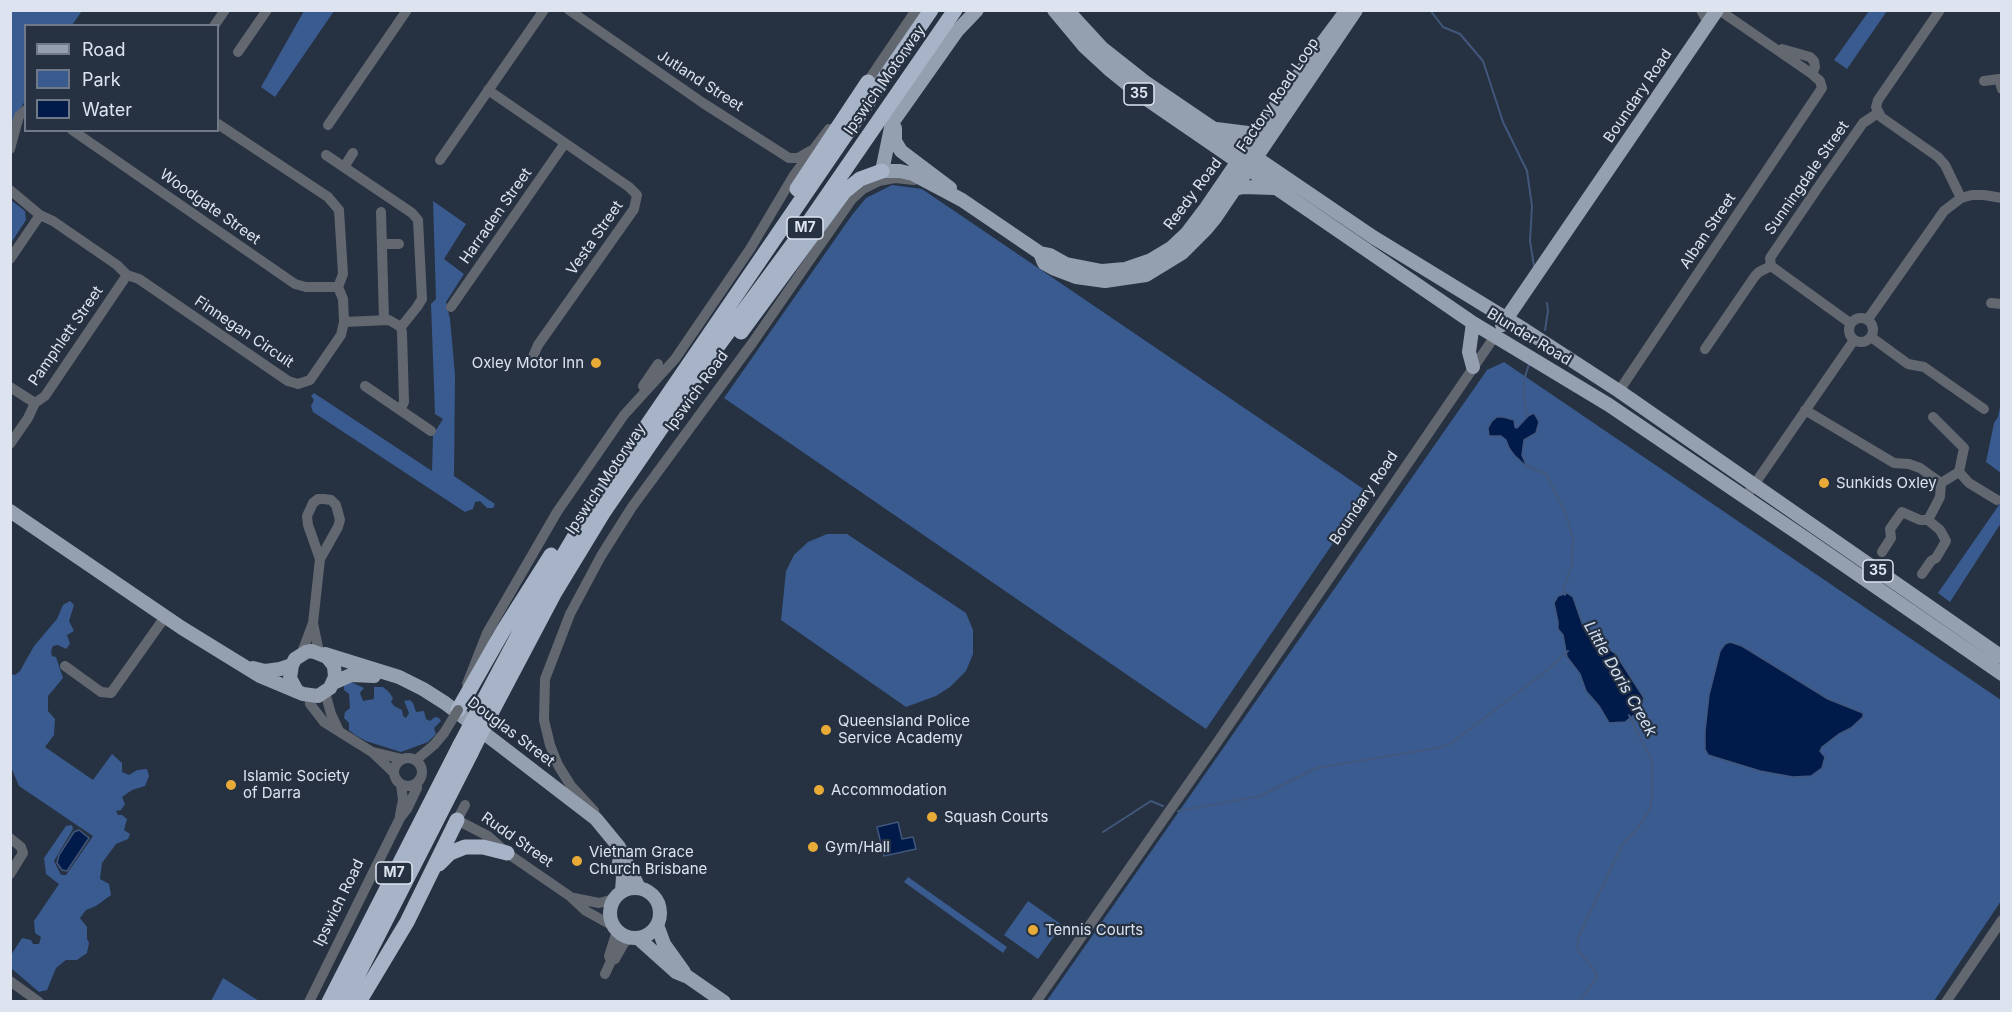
<!DOCTYPE html>
<style>
body{margin:0}
#map{position:relative;width:2012px;height:1012px;overflow:hidden;background:#263141;font-family:Inter,sans-serif}
canvas{display:block}
.frame{position:absolute;inset:0;border:12px solid #dde4ef;pointer-events:none}
.legend{position:absolute;left:24px;top:24px;width:195px;height:108px;box-sizing:border-box;background:#263141;border:2px solid #6f7987;margin:0;padding:8px 10px;list-style:none;font-size:18px;color:#dde4ef}
.legend li{display:flex;align-items:center;gap:12px;height:30px}
.legend b{width:30px;border:2px solid #6f7987}
</style>
<div id="map">
<canvas width="2012" height="1012"></canvas>
<div class="frame"></div>
<ul class="legend">
<li><b style="height:8px;background:#949faf"></b>Road</li>
<li><b style="height:16px;background:#395b8f"></b>Park</li>
<li><b style="height:16px;background:#001a4a"></b>Water</li>
</ul>
</div>
<script>
const ctx = document.querySelector('canvas').getContext('2d');
ctx.lineJoin = 'round';
function paint(path, color) { ctx.fillStyle = color; ctx.fill(path, 'evenodd'); }
const poly = rows => new Path2D(rows.map(r => 'M' + r).join(''));
function trace(path, color, width, dash) { ctx.strokeStyle = color; ctx.lineWidth = width; ctx.lineCap = dash ? 'butt' : 'round'; ctx.setLineDash(dash || []); ctx.stroke(path); }
function label(font, color, halo, rows, align = 'center') {
  ctx.font = font + ' Inter,sans-serif'; ctx.lineWidth = 4.5; ctx.setLineDash([]); ctx.textBaseline = 'middle'; ctx.strokeStyle = halo; ctx.fillStyle = color; for (const [text, x, y, turn = 0] of rows) {
    ctx.save(); ctx.translate(x, y); ctx.rotate((+turn || 0) * Math.PI / 180); ctx.textAlign = isNaN(turn) ? turn : align; if (halo) ctx.strokeText(text, 0, 0); ctx.fillText(text, 0, 0); ctx.restore();
  }
}
paint(poly([
 [11,11,82,11,72,25,26,26,25,101,15,118,11,135],
 [304,11,334,11,275,97,261,87],
 [1869,11,1887,11,1847,69,1834,60],
 [892,185,922,189,1368,492,1206,729,724,398,852,215,866,198],
 [11,200,25,211,26,220,11,243],
 [433,201,466,224,444,259,464,274,446,302,450,319,455,375,454,476,495,504,493,508,487,508,480,501,475,502,473,509,465,512,313,412,311,406,314,400,311,396,314,393,432,471,433,435,443,419,435,414,431,304,436,299],
 [1504,362,2001,700,2001,901,1934,1001,1046,1002,1487,370],
 [2001,406,2002,407,2001,473,1986,462,1994,423,1998,417,2000,407],
 [2001,502,2001,523,1950,602,1938,593],
 [827,534,847,534,966,613,973,630,973,654,966,671,950,687,936,696,906,707,781,620,786,571,794,555,808,542],
 [70,601,74,605,69,621,74,631,67,635,70,644,66,649,58,645,53,646,51,651,52,656,56,657,63,678,48,696,48,711,55,719,54,735,45,747,93,780,112,754,122,763,122,772,129,775,137,770,147,769,149,776,145,786,132,790,122,797,125,804,121,810,116,811,118,815,122,815,127,819,124,830,130,834,128,839,116,844,102,863,100,879,109,884,111,895,96,906,86,910,80,918,87,927,87,939,89,943,87,953,77,960,66,960,56,968,47,990,39,992,11,968,11,955,22,938,31,940,33,944,39,944,41,937,35,933,34,921,59,884,46,874,44,858,66,826,72,825,73,829,54,861,61,875,66,875,93,836,19,786,11,767,11,674,15,675,20,671,34,646,57,619,63,605],
 [351,682,364,688,360,693,363,701,374,699,374,687,383,687,389,692,393,698,391,702,394,706,402,710,403,716,406,718,409,713,404,701,410,700,413,703,416,712,424,711,426,719,430,721,435,717,439,718,441,721,434,728,436,734,428,742,401,752,366,741,355,735,349,730,349,723,344,718,345,712,350,708,349,694,344,690,344,685],
 [908,877,1007,947,1003,953,904,882],
 [1028,901,1062,925,1038,959,1004,935],
 [223,978,259,1001,211,1001]
]), '#395b8f');
const water = poly([
 [1534,413,1539,422,1536,433,1524,440,1522,455,1527,467,1514,455,1509,448,1506,440,1501,436,1489,436,1488,428,1492,421,1497,417,1503,417,1514,420,1515,427,1517,428,1528,416,1534,413],
 [1567,593,1573,597,1583,626,1593,639,1615,653,1644,698,1639,711,1625,722,1609,723,1599,706,1586,691,1580,674,1567,657,1563,635,1558,629,1558,622,1554,603,1558,596,1567,593],
 [1730,642,1742,646,1828,699,1863,713,1863,717,1851,728,1839,734,1822,747,1820,751,1825,757,1822,768,1811,776,1793,777,1760,771,1708,755,1705,749,1705,731,1709,695,1720,651,1725,644,1730,642],
 [898,822,902,839,913,837,916,849,884,856,877,827,898,822],
 [79,830,89,838,67,871,62,870,57,863,59,855,74,832,79,830]
]);
paint(water, '#001a4a');
trace(water, '#42577c', 1.5);
trace(poly([
 [1430,10,1443,27,1460,34,1483,61,1503,122,1527,171,1532,206,1530,241,1534,266],
 [1545,330,1548,311,1547,303],
 [1527,417,1524,399,1524,380,1529,364],
 [1526,465,1546,474,1566,514,1573,539,1572,564,1564,588,1565,595],
 [1178,811,1260,796,1317,768,1437,748,1450,744,1545,672,1568,651],
 [1103,832,1151,801,1163,806],
 [1579,1002,1597,977,1596,972,1579,952,1577,947,1579,936,1622,845,1640,825,1650,809,1652,794,1652,761,1629,715]
]), '#42577c', 2);
trace(poly([
 [569,10,703,103,789,158,798,158,810,151],
 [1701,10,1708,23],
 [1940,10,1878,100,1876,107,1881,117,1938,157,1945,165,1961,198],
 [214,26,225,10],
 [1782,49,1810,57,1814,61,1815,67,1812,74],
 [238,52,267,10],
 [1984,81,1999,79,2002,89],
 [864,87,916,10],
 [488,90,629,187,637,195,634,209,538,345,532,359],
 [328,125,407,10],
 [72,130,295,284,306,287,338,287],
 [10,149,19,116,26,110],
 [326,155,412,213,418,220,422,299,417,307,401,327],
 [440,160,544,10],
 [344,167,353,153],
 [10,190,40,215,53,221,117,265,127,275,139,279,288,381,298,384,310,380,341,335,344,322,343,299,338,287,343,274,339,210,328,197,218,124],
 [381,212,384,320],
 [382,244,399,244],
 [10,259,40,215],
 [1771,266,1770,258,1821,183,1863,123,1878,113],
 [1771,266,1850,323],
 [1991,303,2002,304],
 [451,307,565,143],
 '1849 330a12 12 0 1 1 24 0a12 12 0 1 1-24 0Z',
 [1868,319,1944,211,1961,198,1972,195,1984,195,2002,198],
 [344,322,389,320,401,327,402,333,404,402,400,410],
 [1871,337,1908,364,1924,367,1984,409],
 [1705,349,1755,276,1759,272,1771,266],
 [365,386,431,431],
 [643,386,658,364],
 [10,387,35,403],
 [1619,391,1822,88,1820,81,1812,74,1719,10],
 [1805,410,1894,463,1909,464,1920,468,1941,483],
 [1933,417,1964,448,1959,472,1969,483,1997,500],
 [10,444,28,418,35,403,45,396,127,275],
 [1745,498,1854,340],
 [1928,520,1940,497,1941,483,1959,472],
 [1882,552,1891,538,1890,529,1902,512,1920,520,1928,520,1940,530,1946,541,1936,558,1931,561,1922,574],
 [313,623,319,652],
 [301,655,313,623,320,559,338,527,340,520,336,505,331,500,324,499,318,499,313,503,307,516,308,525,320,559],
 [65,666,101,692,111,693,165,617],
 [467,684,487,633,557,512,624,415,675,359,750,249,794,175,829,129],
 [325,692,331,714,339,731],
 [310,696,310,704,324,722,372,752,394,773],
 [373,752,402,759],
 '394 772a14 14 0 1 1 28 0a14 14 0 1 1-28 0Z',
 [416,760,434,745,444,733],
 [465,805,457,820,488,836,507,853,571,897,586,911,613,926],
 [400,815,403,800,401,784],
 [595,815,594,811,571,786,558,765,550,745,544,720,545,679,570,614,601,556,632,507,753,342,852,199,863,189,879,181,895,178,914,180],
 [10,838,21,847,23,853,10,874],
 [574,898,599,903,614,899],
 [611,961,609,956,617,931],
 [605,974,611,961,615,959,624,943,630,938],
 [10,981,39,1002],
 [309,1002,400,818,407,809,417,788,417,783],
 [1036,1002,1214,747,1495,336],
 [1946,1002,2002,920]
]), '#636870', 10);
trace(poly([
 [977,10,957,31,892,123,882,171,900,171,913,174,962,200,1040,253,1050,255,1066,264,1102,271,1125,269,1151,260,1171,248,1187,233,1206,208,1277,104,1347,10],
 [1054,10,1084,46,1110,70,1142,96,1473,323,1609,405,1805,538,2002,674],
 [1067,10,1102,48,1145,82,1373,237,1525,330,1619,391,2002,657],
 [895,128,895,141,901,151,950,188],
 [1216,129,1256,134],
 [1234,189,1244,187,1274,188],
 [1040,253,1044,263,1055,269,1076,277,1105,281,1146,275,1182,253,1206,229,1215,218,1356,10],
 [1473,323,1469,352,1473,367],
 [1502,325,1717,10],
 [10,511,182,628,260,676,303,694,318,696,330,688,335,677,334,666,327,657,312,651,306,652,295,659,292,665,290,678,297,691],
 [325,654,399,677,423,689,445,703,596,819,619,847,639,888],
 [253,668,265,671,280,669,292,665],
 [333,683,351,675,374,676],
 [619,862,623,877,622,891],
 '610 913a25 25 0 1 1 50 0a25 25 0 1 1-50 0Z',
 [657,925,664,944,684,972],
 [638,938,676,972,688,977,724,1002]
]), '#949faf', 14);
trace(poly([
 [797,189,868,82],
 [741,332,844,192,860,179,882,171],
 [479,709,538,598,596,500,931,10],
 [458,710,503,631,551,555],
 [489,717,555,592,603,513,712,354,804,229,955,10],
 [439,864,450,853,465,847,483,847,507,853],
 [329,1002,460,745],
 [344,1002,471,753],
 [359,1002,407,922,457,820]
]), '#a7b4c8', 15);
trace(poly([
 [444,733,458,710]
]), '#636870', 10);
trace(poly([
 [460,745,479,709],
 [471,753,489,717]
]), '#a7b4c8', 15);
for (const [x, y, r, color] of [
 [596,363,6,"#e8ab37"],
 [1824,483,6,"#e8ab37"],
 [826,730,6,"#e8ab37"],
 [231,785,6,"#e8ab37"],
 [819,790,6,"#e8ab37"],
 [932,817,6,"#e8ab37"],
 [813,847,6,"#e8ab37"],
 [577,861,6,"#e8ab37"],
 [1033,930,6,"#e8ab37"]
]) { const dot = new Path2D(); dot.arc(x, y, r, 0, 2 * Math.PI); ctx.fillStyle = color; ctx.fill(dot); trace(dot, '#263141', 2); }
for (const [x, y, w] of [
 [1139,94,30],
 [805,228,36],
 [1878,571,30],
 [394,873,36]
]) { const box = new Path2D(); box.roundRect(x - w / 2, y - 11, w, 22, 4.5); ctx.fillStyle = '#263141'; ctx.fill(box); trace(box, '#dde4ef', 1.5); }
label('bold 14px', '#dde4ef', null, [
 ["35",1139,94],
 ["M7",805,228],
 ["35",1878,571],
 ["M7",394,873]
]);
label('15px', '#dde4ef', '#263141', [
 ["Ipswich Motorway",885,80,-55],
 ["Jutland Street",700,81,33],
 ["Factory Road Loop",1278,95,-56],
 ["Boundary Road",1638,96,-56],
 ["Sunningdale Street",1807,178,-55],
 ["Reedy Road",1193,194,-53],
 ["Woodgate Street",210,207,35],
 ["Harraden Street",496,216,-55],
 ["Alban Street",1708,231,-56],
 ["Vesta Street",595,238,-55],
 ["Finnegan Circuit",244,332,34],
 ["Pamphlett Street",66,336,-55],
 ["Blunder Road",1529,337,31],
 ["Ipswich Road",697,391,-54],
 ["Ipswich Motorway",606,479,-56],
 ["Boundary Road",1364,498,-56],
 ["Douglas Street",511,732,37],
 ["Rudd Street",517,840,35],
 ["Ipswich Road",339,903,-64]
]);
label('15px', '#dde4ef', '#263141', [
 ["Oxley Motor Inn",584,363,"right"],
 ["Sunkids Oxley",1836,483],
 ["Queensland Police",838,721],
 ["Service Academy",838,738],
 ["Islamic Society",243,776],
 ["of Darra",243,793],
 ["Accommodation",831,790],
 ["Squash Courts",944,817],
 ["Gym/Hall",825,847],
 ["Vietnam Grace",589,852],
 ["Church Brisbane",589,869],
 ["Tennis Courts",1045,930]
], 'left');
label('italic 16px', '#d3e0f4', '#263141', [
 ["Little Doris Creek",1620,679,60]
]);
</script>
